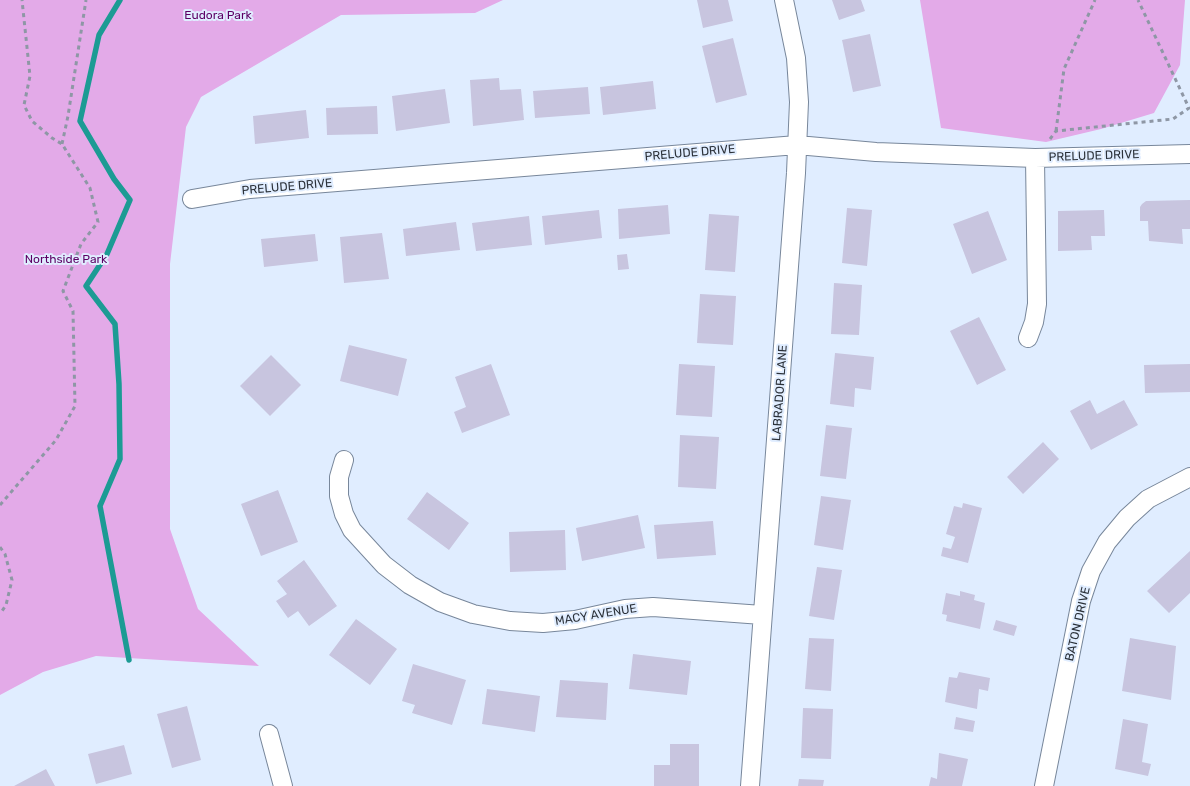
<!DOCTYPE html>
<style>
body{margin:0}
canvas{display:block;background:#e0edff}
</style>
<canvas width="1190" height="786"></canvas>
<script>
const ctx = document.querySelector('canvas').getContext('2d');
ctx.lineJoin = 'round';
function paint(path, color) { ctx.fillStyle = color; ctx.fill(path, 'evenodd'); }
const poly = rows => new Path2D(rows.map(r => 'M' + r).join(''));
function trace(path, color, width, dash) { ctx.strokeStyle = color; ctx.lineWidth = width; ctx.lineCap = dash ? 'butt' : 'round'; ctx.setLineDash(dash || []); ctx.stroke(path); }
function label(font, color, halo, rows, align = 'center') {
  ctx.font = font + ' Rubik,sans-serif'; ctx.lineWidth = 4; ctx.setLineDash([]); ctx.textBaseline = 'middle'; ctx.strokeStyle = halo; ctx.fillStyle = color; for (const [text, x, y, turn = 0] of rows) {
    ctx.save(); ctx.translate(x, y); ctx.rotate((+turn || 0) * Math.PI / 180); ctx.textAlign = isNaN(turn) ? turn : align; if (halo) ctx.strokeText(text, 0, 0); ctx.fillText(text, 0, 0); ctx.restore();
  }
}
paint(poly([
 [0,0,503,0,475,13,341,15,201,97,186,127,170,264,170,529,198,609,259,666,96,656,43,672,0,695],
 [920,0,1185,0,1180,65,1154,113,1101,129,1046,142,941,128]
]), '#e3aae8');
trace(poly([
 [120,0,99,35,80,121,114,179,130,200,107,254,86,286,115,324,119,384,120,459,100,506,129,660]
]), '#1c9b94', 5.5);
paint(poly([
 [697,0,728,0,733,21,703,28],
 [832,0,861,0,865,11,839,20],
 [870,34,881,86,853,92,842,40],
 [733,38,747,95,716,103,702,46],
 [499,78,500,90,521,89,524,120,473,126,470,80],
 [653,81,656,109,603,115,600,87],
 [588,87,590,114,535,118,533,91],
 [445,89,450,123,396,131,392,96],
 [377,106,378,134,327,135,326,108],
 [306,110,309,138,255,144,253,116],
 [1190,200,1190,229,1182,229,1183,244,1149,241,1148,221,1140,221,1140,207,1142,204,1146,201],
 [668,205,670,234,619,239,618,209],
 [847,208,872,210,867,266,842,263],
 [599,210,602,238,545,245,542,216],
 [1104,210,1105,236,1091,236,1092,250,1058,251,1058,211],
 [988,211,1007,260,972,274,953,224],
 [709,214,739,216,735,272,705,270],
 [529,216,532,245,476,251,472,223],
 [456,222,460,250,406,256,403,229],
 [382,233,389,279,344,283,340,237],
 [315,234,318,261,264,267,261,239],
 [627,254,629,269,618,270,617,255],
 [834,283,862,285,859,335,831,334],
 [700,294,736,296,733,345,697,343],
 [979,317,1006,370,977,385,950,331],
 [349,345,407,359,398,396,340,381],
 [835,353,874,357,871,390,855,388,854,407,830,404],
 [271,355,301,385,270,416,240,386],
 [491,364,510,415,462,433,454,412,466,407,455,377],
 [679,364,715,366,712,417,676,415],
 [1190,364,1190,392,1145,393,1144,365],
 [1090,400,1097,414,1124,400,1138,425,1091,450,1070,411],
 [826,425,852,428,846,479,820,476],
 [680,435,719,437,716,489,678,487],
 [1043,442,1059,459,1023,494,1007,477],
 [278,490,298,542,261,556,241,504],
 [427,492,469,523,449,550,407,519],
 [821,496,851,500,843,550,814,545],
 [963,503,982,508,968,563,941,556,943,547,951,549,955,537,946,534,954,506,962,508],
 [638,515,645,548,582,561,576,528],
 [713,521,716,555,657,559,654,525],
 [565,530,566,570,510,572,509,532],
 [1190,551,1190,593,1169,613,1147,591],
 [304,560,337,606,309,626,298,611,288,618,276,601,287,594,277,581],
 [817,567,842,570,834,620,809,616],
 [960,591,975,595,974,600,985,603,980,629,946,621,947,615,942,614,946,593,960,596],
 [356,619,397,649,370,685,329,655],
 [996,620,1017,626,1014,636,993,630],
 [809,638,834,639,831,691,805,689],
 [1130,638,1176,646,1171,700,1122,691],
 [633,654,691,661,687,695,629,689],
 [413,664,466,680,452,725,412,713,415,705,402,701],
 [959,672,990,678,988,691,979,689,977,709,945,702,949,677,957,678],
 [560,680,608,683,606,720,556,717],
 [487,689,540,696,535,732,482,724],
 [187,706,201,760,172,768,157,714],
 [803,708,833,709,831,759,801,758],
 [956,717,975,721,973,732,954,729],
 [1123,719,1148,724,1142,762,1151,764,1148,776,1115,769],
 [670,744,699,744,699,786,654,786,654,765,670,765],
 [124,745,132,774,96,784,88,754],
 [939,753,968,759,962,786,929,786,931,777,937,779],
 [46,769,55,786,14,786],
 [799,779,824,780,823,786,798,786]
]), '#c8c5df');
const minor = poly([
 [192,199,250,189,797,145,876,152,1035,158,1190,154],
 [1028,338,1034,322,1037,304,1035,158],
 [344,460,339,477,339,496,344,514,352,530,384,565,410,585,440,602,473,614,510,621,543,623,575,620,625,609,653,607,762,615],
 [269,734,283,786],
 [750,786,796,173,799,102,796,58,784,0],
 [1044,786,1081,601,1091,571,1107,542,1127,518,1148,499,1190,477]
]);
trace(minor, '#78879b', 20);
trace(poly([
 [1056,131,1064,69,1095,0],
 [1050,139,1056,131,1173,119,1189,108,1138,0],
 [62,144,68,116,86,0],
 [0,505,56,440,75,406,73,311,63,291,81,244,98,222,90,188,62,144,52,138,32,121,24,105,30,76,22,0],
 [0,547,5,554,12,580,6,605,0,614]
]), '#8e97a5', 3, [4, 4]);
trace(minor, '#fff', 18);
label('12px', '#5c0064', '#e0edff', [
 ["Eudora Park",218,16],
 ["Northside Park",66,260]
]);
label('12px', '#2b3139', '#e0edff', [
 ["PRELUDE DRIVE",690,153,-5],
 ["PRELUDE DRIVE",1094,156,-2],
 ["PRELUDE DRIVE",287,187,-5],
 ["LABRADOR LANE",780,393,-86],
 ["MACY AVENUE",596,615,-9],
 ["BATON DRIVE",1078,624,-77]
]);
</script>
